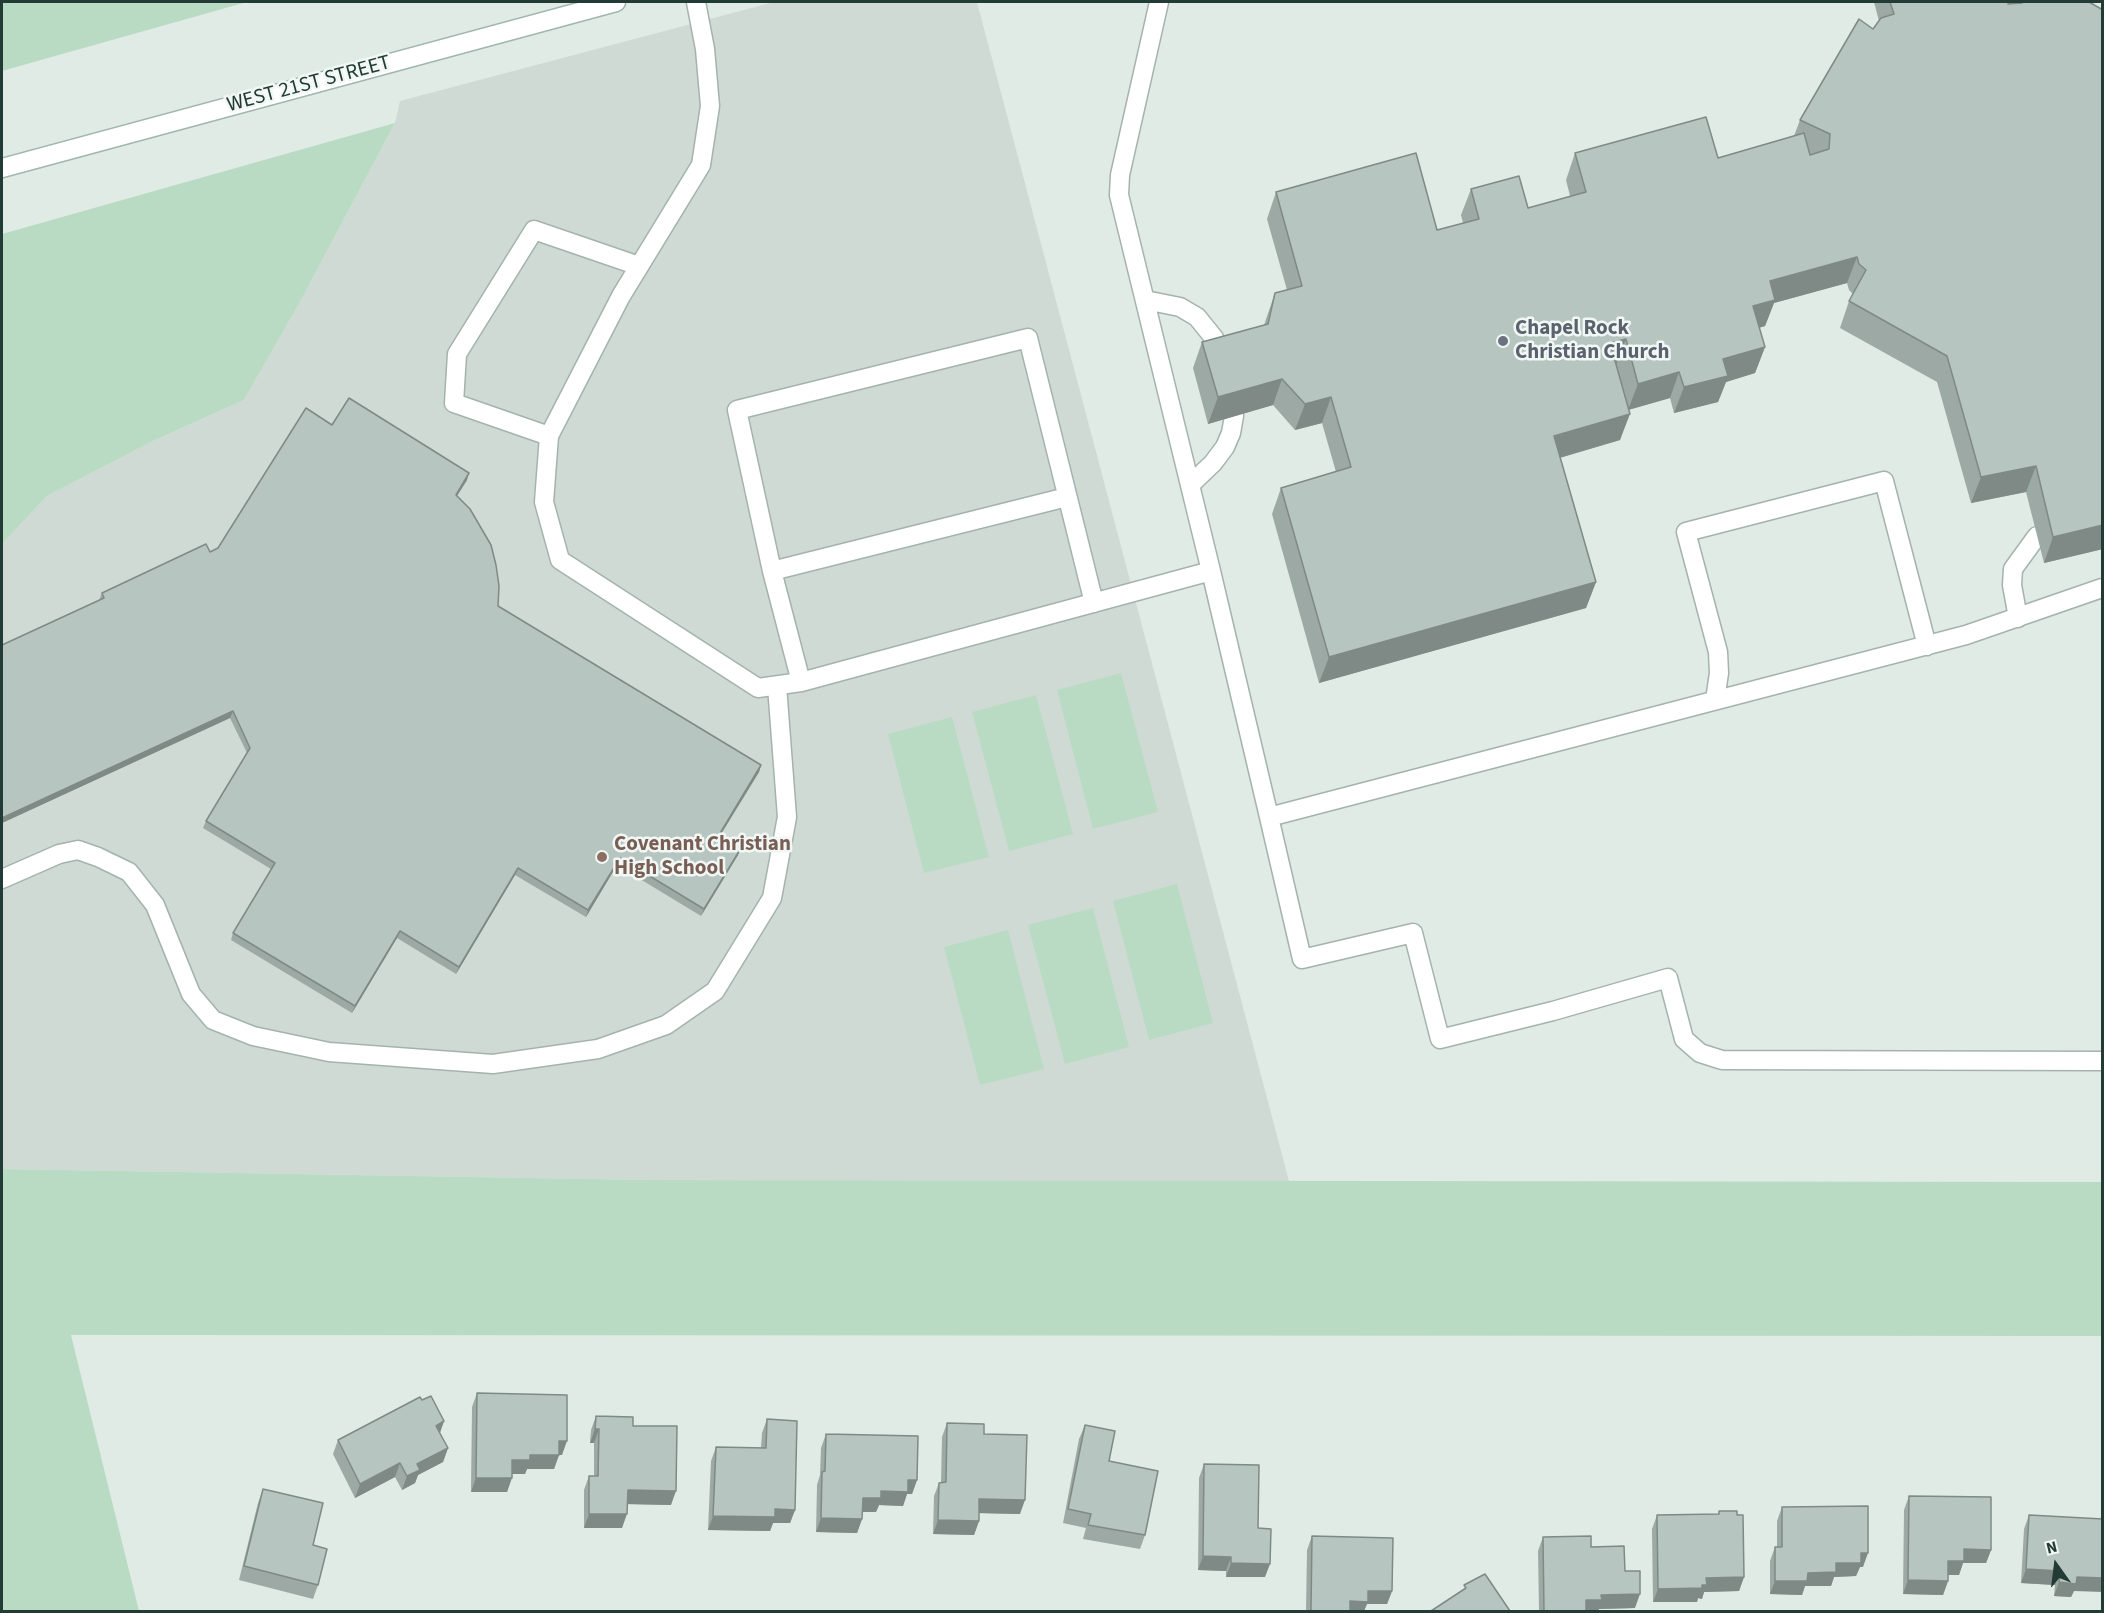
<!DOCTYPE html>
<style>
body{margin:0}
#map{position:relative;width:2104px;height:1613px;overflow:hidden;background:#e1ebe6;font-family:"Source Sans 3",sans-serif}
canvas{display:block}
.frame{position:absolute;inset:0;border:3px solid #223b34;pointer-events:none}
.north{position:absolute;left:2026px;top:1535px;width:60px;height:60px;-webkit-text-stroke:4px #f1f7f4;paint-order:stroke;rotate:346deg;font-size:16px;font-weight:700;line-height:24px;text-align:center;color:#223b34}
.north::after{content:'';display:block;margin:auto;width:21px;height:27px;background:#223b34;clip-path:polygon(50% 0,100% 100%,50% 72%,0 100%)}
</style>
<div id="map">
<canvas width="2104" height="1613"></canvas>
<div class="frame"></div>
<div class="north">N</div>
</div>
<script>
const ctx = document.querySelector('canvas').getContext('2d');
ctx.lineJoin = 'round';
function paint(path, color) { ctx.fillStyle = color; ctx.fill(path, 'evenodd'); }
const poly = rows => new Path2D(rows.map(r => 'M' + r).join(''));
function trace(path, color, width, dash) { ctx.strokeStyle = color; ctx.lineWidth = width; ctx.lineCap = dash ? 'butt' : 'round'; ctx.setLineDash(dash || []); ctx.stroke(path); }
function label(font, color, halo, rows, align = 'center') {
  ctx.font = font + ' "Source Sans 3",sans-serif'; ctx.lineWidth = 5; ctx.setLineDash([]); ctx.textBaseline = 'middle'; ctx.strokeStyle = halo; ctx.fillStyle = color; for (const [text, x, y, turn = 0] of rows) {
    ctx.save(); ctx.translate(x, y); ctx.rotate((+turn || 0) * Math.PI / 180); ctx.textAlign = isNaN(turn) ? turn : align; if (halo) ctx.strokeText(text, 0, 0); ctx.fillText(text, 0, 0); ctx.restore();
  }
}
paint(poly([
 [774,2,977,2,1289,1181,650,1180,2,1169,2,544,47,496,153,441,244,400,300,302,395,123,400,101]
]), '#cfdad5');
paint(poly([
 [2,2,247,2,2,71],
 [395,123,300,302,244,400,153,441,47,496,2,544,2,234],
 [1121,673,1158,812,1093,829,1057,690],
 [1036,695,1073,834,1009,851,972,712],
 [952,717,989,857,924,873,888,734],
 [1177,884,1213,1023,1149,1040,1113,901],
 [1093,908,1129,1047,1065,1064,1028,925],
 [1008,930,1044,1069,980,1085,944,947],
 [2,1169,650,1180,2102,1182,2102,1336,71,1335,139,1611,2,1611]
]), '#badbc3');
const lane = poly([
 [696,2,705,49,710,106,701,165,621,296,549,436,544,502,560,560,758,688,801,682,1211,571,1119,195,1120,175,1159,2],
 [1145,300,1180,307,1197,317,1214,338,1222,361],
 [549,436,454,403,457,354,534,230,639,266],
 [1190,485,1213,463,1225,447,1231,433,1234,416],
 [772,571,1067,497],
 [1211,571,1269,817,1966,635,2102,588],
 [2018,618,2012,585,2013,569,2037,536],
 [801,682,772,571,737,410,1028,338,1094,603],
 [1715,700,1719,673,1718,652,1686,532,1884,481,1927,646],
 [1269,817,1302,959,1413,933,1440,1039,1553,1011,1668,978,1684,1039,1700,1053,1722,1060,2102,1061],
 [2,879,59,854,78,850,98,857,129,872,155,905,191,994,213,1020,253,1036,329,1052,493,1064,598,1049,666,1025,715,991,772,898,787,817,777,686]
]);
const secondary = poly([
 [2,168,616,2]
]);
trace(lane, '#a4b3ad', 21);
trace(secondary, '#a0b6ae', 21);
trace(lane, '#fff', 18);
trace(secondary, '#fff', 18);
paint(poly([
 [1874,2,2008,2,2008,4,2103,10,2103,549,2044,563,2026,492,1971,503,1937,382,1840,328,1849,301,1853,294,1849,290,1847,283,1774,303,1765,326,1759,328,1765,347,1755,373,1726,382,1718,402,1674,413,1670,398,1628,410,1620,440,1560,458,1596,582,1586,608,1319,683,1272,514,1281,488,1336,472,1322,423,1295,430,1273,405,1208,424,1193,368,1202,342,1264,325,1275,293,1287,290,1267,219,1276,192,1437,230,1463,223,1461,215,1471,189,1528,208,1570,196,1566,180,1575,153,1718,158,1794,136,1800,120,1879,21],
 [332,425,467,480,457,496,498,606,761,765,759,772,720,836,738,855,701,916,617,865,586,917,515,875,456,974,397,938,352,1013,231,940,233,933,271,869,203,828,206,821,247,753,230,718,2,823,2,645,99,600,102,593,210,552,218,548],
 [477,1393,562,1455,559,1455,554,1469,527,1469,525,1474,512,1474,507,1492,471,1492,472,1407],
 [422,1400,444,1421,440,1433,448,1448,443,1462,418,1475,415,1483,402,1490,395,1477,355,1498,333,1454,338,1440],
 [596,1416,633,1426,671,1505,628,1504,622,1528,584,1528,584,1490,589,1476,594,1476,594,1443,590,1443,591,1430],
 [767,1419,795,1510,790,1523,773,1523,770,1531,708,1530,711,1461,716,1447,761,1448,762,1433],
 [947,1423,984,1434,1020,1514,979,1513,979,1521,974,1535,933,1534,934,1496,939,1483,941,1483,942,1437],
 [1085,1425,1109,1461,1145,1535,1140,1549,1083,1539,1086,1528,1063,1523,1079,1439],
 [826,1434,917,1480,912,1494,907,1494,903,1506,879,1505,876,1512,862,1512,862,1519,857,1533,816,1532,817,1485,820,1475,821,1448],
 [1204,1464,1258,1528,1265,1577,1226,1577,1226,1571,1198,1570,1199,1478],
 [263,1489,313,1545,318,1585,313,1599,239,1580,258,1503],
 [1909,1496,1991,1550,1986,1563,1963,1563,1959,1575,1948,1575,1948,1581,1943,1595,1903,1594,1904,1510],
 [1782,1507,1863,1567,1860,1567,1856,1576,1834,1577,1831,1586,1805,1586,1802,1595,1770,1594,1770,1561,1775,1547,1777,1547,1777,1521],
 [1719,1511,1744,1577,1739,1591,1704,1592,1702,1599,1698,1598,1697,1602,1653,1602,1652,1529,1657,1515,1718,1514],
 [2029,1515,2074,1591,2071,1597,2054,1596,2055,1585,2021,1583,2024,1529],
 [1312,1536,1392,1591,1387,1604,1367,1604,1364,1611,1306,1611,1307,1550],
 [1543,1537,1591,1547,1635,1608,1599,1609,1598,1611,1539,1611,1538,1551]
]), '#9da9a4');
paint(poly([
 [1857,257,1847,283,1774,303,1765,326,1743,332,1753,306,1770,281],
 [1626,339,1616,365,1610,343],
 [1765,347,1755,373,1726,382,1718,402,1674,413,1684,387,1723,359],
 [1679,372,1670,398,1628,410,1638,384],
 [1282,379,1273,405,1208,424,1218,397],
 [1331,397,1322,423,1295,430,1305,404],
 [1630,414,1620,440,1545,462,1554,436],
 [2036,466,2026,492,1971,503,1981,477],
 [469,473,467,480,453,502,456,495],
 [2103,525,2103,549,2044,563,2053,537],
 [1596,582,1586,608,1319,683,1329,657],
 [233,711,230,718,2,823,2,818],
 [761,765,759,772,716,842,719,835],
 [741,848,738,855,701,916,704,909],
 [620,858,617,865,586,917,588,910],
 [518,868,515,875,456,974,459,967],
 [400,931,397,938,352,1013,355,1006],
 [444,1421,439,1435,436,1426],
 [595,1429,599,1429,594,1443,590,1443],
 [559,1441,567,1441,562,1455,559,1455,554,1469,527,1469,525,1474,507,1474,512,1460,530,1455],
 [448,1448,443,1462,418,1475,415,1483,402,1490,407,1476,417,1464],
 [400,1463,395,1477,355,1498,360,1484],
 [476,1478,512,1478,507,1492,471,1492],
 [908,1480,917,1480,912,1494,907,1494,903,1506,879,1505,876,1512,858,1512,863,1498],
 [628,1490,676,1491,671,1505,623,1504],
 [979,1499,1025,1500,1020,1514,974,1513],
 [775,1509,795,1510,790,1523,773,1523,770,1531,708,1530,713,1516],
 [589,1514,627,1514,622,1528,584,1528],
 [821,1518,862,1519,857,1533,816,1532],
 [938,1520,979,1521,974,1535,933,1534],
 [1964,1549,1991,1550,1986,1563,1963,1563,1959,1575,1943,1575,1948,1561],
 [1861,1553,1868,1553,1863,1567,1860,1567,1856,1576,1834,1577,1831,1586,1805,1586,1802,1595,1770,1594,1775,1581,1808,1573],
 [1203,1556,1231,1557,1226,1571,1198,1570],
 [1231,1563,1270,1564,1265,1577,1226,1577],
 [2026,1569,2060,1571,2055,1585,2021,1583],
 [1744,1577,1739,1591,1704,1592,1702,1599,1698,1598,1697,1602,1653,1602,1658,1589,1702,1585,1706,1578],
 [2077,1577,2103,1578,2103,1592,2074,1591,2071,1597,2054,1596,2059,1582],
 [1908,1580,1948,1581,1943,1595,1903,1594],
 [1368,1591,1392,1591,1387,1604,1367,1604,1364,1611,1346,1611,1350,1601],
 [1640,1594,1635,1608,1599,1609,1598,1611,1582,1611,1586,1600,1601,1595]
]), '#7f8a86');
const building = poly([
 [1890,2,2008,2,2008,4,2022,3,2023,2,2089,2,2103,10,2103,525,2053,537,2036,466,1981,477,1947,356,1849,301,1866,270,1859,264,1857,257,1770,281,1775,300,1753,306,1765,347,1723,359,1728,376,1684,387,1679,372,1638,384,1626,339,1610,343,1630,414,1554,436,1596,582,1329,657,1281,488,1351,467,1331,397,1305,404,1282,379,1218,397,1202,342,1268,324,1275,293,1302,286,1276,192,1416,153,1437,230,1479,219,1471,189,1519,176,1528,208,1586,192,1575,153,1706,117,1718,158,1804,133,1810,155,1829,149,1830,134,1800,120,1859,19,1873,29,1881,18,1894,14,1890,2],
 [349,398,469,473,456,495,470,509,491,545,496,565,499,586,498,606,761,765,719,835,741,848,704,909,620,858,588,910,518,868,459,967,400,931,355,1006,233,933,275,863,206,821,250,748,233,711,2,818,2,645,104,598,102,593,206,544,210,552,218,548,306,408,332,425,349,398],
 [477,1393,567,1395,567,1441,559,1441,559,1455,530,1455,530,1460,512,1460,512,1478,476,1478,477,1393],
 [431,1396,444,1421,436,1426,448,1448,417,1464,420,1470,407,1476,400,1463,360,1484,338,1440,420,1397,422,1400,431,1396],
 [596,1416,633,1417,633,1426,677,1426,676,1491,628,1490,627,1514,589,1514,589,1476,598,1476,599,1429,595,1429,596,1416],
 [767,1419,797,1421,795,1510,775,1509,775,1517,713,1516,716,1447,766,1448,767,1419],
 [947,1423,984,1424,984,1434,1027,1435,1025,1500,979,1499,979,1521,938,1520,939,1483,946,1482,947,1423],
 [1085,1425,1115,1431,1109,1461,1158,1471,1145,1535,1088,1525,1091,1514,1068,1509,1085,1425],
 [826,1434,918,1436,917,1480,908,1480,908,1492,881,1491,881,1498,863,1498,862,1519,821,1518,822,1472,825,1471,826,1434],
 [1204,1464,1259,1465,1258,1528,1271,1529,1270,1564,1231,1563,1231,1557,1203,1556,1204,1464],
 [263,1489,323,1503,313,1545,327,1549,318,1585,244,1566,263,1489],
 [1909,1496,1991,1497,1991,1550,1964,1549,1964,1561,1948,1561,1948,1581,1908,1580,1909,1496],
 [1868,1506,1868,1553,1861,1553,1861,1563,1836,1563,1836,1572,1808,1573,1807,1581,1775,1581,1775,1547,1782,1547,1782,1507,1868,1506],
 [1719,1511,1737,1511,1737,1515,1743,1515,1744,1577,1706,1578,1707,1585,1702,1585,1702,1588,1658,1589,1657,1515,1719,1514,1719,1511],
 [2029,1515,2103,1519,2103,1578,2077,1577,2076,1584,2059,1582,2060,1571,2026,1569,2029,1515],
 [1312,1536,1393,1538,1392,1591,1368,1591,1368,1602,1350,1601,1350,1611,1311,1611,1312,1536],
 [1591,1536,1591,1547,1624,1546,1625,1571,1640,1571,1640,1594,1601,1595,1602,1600,1586,1600,1586,1611,1544,1611,1543,1537,1591,1536],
 [1485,1574,1510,1611,1431,1611,1466,1588,1464,1585,1485,1574]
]);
paint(building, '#b6c5bf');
trace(building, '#7f8a86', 1.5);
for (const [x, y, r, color] of [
 [1503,341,6,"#6b7280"],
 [602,857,6,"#8d6e63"]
]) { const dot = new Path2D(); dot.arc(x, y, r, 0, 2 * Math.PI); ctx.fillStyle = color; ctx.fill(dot); trace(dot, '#f1f7f4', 2); }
label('21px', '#223b34', '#f1f7f4', [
 ["WEST 21ST STREET",309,85,-15]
]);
label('bold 21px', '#5b616d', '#f1f7f4', [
 ["Chapel Rock",1515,329],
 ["Christian Church",1515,353]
], 'left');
label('bold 21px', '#785e54', '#f1f7f4', [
 ["Covenant Christian",614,845],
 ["High School",614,869]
], 'left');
</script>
